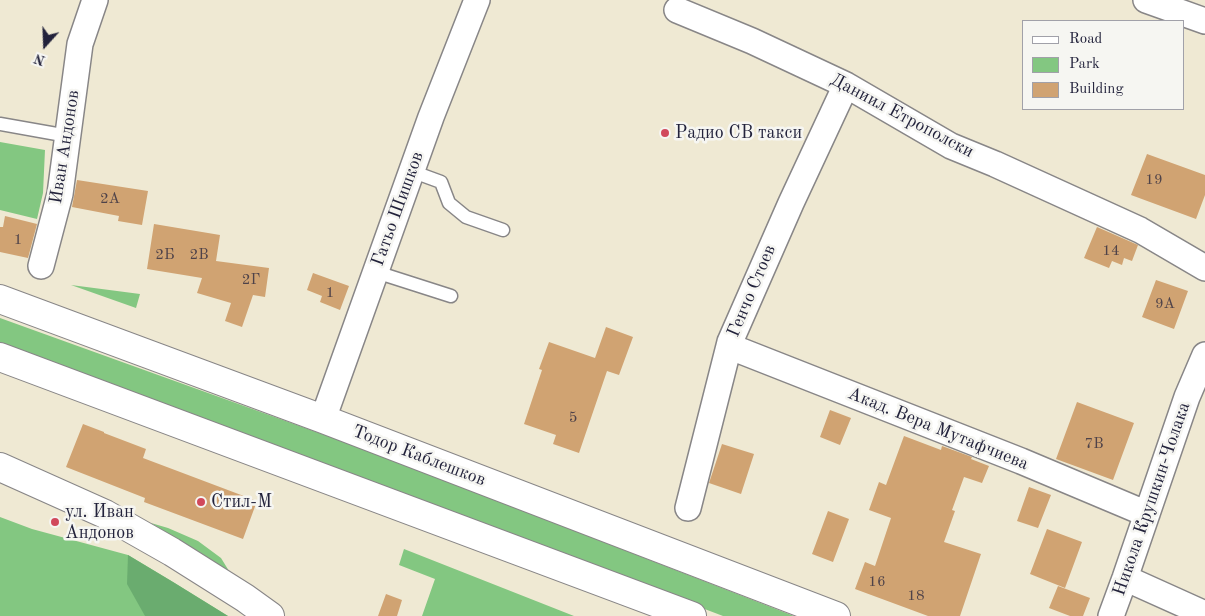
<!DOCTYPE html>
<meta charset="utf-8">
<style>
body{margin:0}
#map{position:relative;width:1205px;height:616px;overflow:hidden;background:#efe9d3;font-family:"Old Standard TT",serif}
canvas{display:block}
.legend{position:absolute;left:1022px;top:20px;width:162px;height:90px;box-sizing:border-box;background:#f6f6f2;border:1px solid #a1a1a9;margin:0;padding:6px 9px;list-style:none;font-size:15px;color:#22223b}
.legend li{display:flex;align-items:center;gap:10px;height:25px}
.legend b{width:25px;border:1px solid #a1a1a9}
.north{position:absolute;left:20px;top:20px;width:50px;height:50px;-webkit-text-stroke:4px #f6f6f2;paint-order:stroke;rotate:200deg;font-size:14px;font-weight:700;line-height:20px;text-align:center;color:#22223b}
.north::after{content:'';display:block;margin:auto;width:18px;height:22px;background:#22223b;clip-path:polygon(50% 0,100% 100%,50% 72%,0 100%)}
</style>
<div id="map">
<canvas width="1205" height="616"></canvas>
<ul class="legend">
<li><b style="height:6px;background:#fff"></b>Road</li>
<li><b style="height:14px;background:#83c781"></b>Park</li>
<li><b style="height:14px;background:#d0a372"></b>Building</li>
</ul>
<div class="north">N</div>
</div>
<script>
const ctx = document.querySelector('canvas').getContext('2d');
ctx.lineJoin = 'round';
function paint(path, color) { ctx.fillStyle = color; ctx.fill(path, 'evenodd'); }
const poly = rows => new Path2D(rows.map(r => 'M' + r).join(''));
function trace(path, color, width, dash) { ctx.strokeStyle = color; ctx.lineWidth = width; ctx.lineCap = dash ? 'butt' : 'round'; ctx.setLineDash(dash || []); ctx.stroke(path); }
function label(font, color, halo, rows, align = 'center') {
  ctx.font = font + ' "Old Standard TT",serif'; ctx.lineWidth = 5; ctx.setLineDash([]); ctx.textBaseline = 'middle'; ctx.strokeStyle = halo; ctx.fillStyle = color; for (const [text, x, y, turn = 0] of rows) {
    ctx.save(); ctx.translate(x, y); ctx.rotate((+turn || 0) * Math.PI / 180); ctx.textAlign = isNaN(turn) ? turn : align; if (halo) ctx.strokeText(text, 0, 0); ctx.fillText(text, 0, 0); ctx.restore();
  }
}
paint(poly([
 [0,142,45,150,43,193,37,219,0,210],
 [71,285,140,294,136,308],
 [0,318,369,451,794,616,723,616,358,477,0,344],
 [0,517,32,529,128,555,173,582,228,616,0,616],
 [151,523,168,528,198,541,221,558,229,571],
 [404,549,574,616,422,616,435,579,399,565]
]), '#83c781');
paint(poly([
 [128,555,173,582,228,616,145,616,127,584]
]), '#6aac6f');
paint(poly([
 [1147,154,1205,175,1205,195,1196,219,1131,195],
 [77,180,148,191,142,225,118,221,119,216,72,207],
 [5,216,37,224,28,258,0,252,0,227,3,227],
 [154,224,220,235,216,261,269,268,265,297,253,295,242,327,225,321,231,303,197,293,202,278,147,269],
 [1097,227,1138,245,1132,261,1124,258,1122,265,1112,261,1109,268,1084,258],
 [313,273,349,286,340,310,320,302,322,296,307,290],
 [1156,280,1188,291,1174,329,1142,317],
 [606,327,633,337,619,375,607,371,579,453,553,444,556,435,524,424,542,370,539,369,549,342,595,358],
 [1077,402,1134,423,1113,480,1056,459],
 [830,410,851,418,840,445,820,437],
 [83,424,104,432,104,433,146,449,143,458,257,501,243,539,144,502,145,498,66,467],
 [904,436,941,450,942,446,972,457,971,459,989,466,982,483,964,477,952,510,955,511,944,542,981,554,960,616,928,616,855,589,865,562,875,566,891,518,869,510,879,482,886,485],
 [722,444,754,454,741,494,709,483],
 [1029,487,1051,495,1038,528,1017,521],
 [828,511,849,519,833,562,812,554],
 [1047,529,1082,542,1065,588,1030,574],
 [1058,586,1090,598,1083,616,1070,616,1049,608],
 [386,594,402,600,397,616,378,616]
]), '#d0a372');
const service = poly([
 [0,124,68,136],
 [411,171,441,182,449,203,466,217,503,230],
 [376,272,451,296]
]);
const minor = poly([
 [1146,0,1205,21],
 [677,10,752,41,846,85,951,146,995,164,1140,230,1205,268],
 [41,266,60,194,80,44,95,0],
 [730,342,736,349,1021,461,1147,514],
 [323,419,431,117,477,0],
 [688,508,730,342,791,203,846,85],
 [1125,578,1205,614],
 [1111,616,1125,578,1187,397,1205,355]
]);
const secondary = poly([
 [0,467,105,514,172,552,245,598,270,616]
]);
const primary = poly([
 [0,299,323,419,836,616],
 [0,357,692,616]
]);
trace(service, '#888687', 15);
trace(minor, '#888687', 28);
trace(secondary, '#888687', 30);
trace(primary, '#888687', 30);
trace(service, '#fff', 12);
trace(minor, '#fff', 25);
trace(secondary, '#fff', 28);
trace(primary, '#fff', 28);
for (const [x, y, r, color] of [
 [665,133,5,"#d1495b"],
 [201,502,5,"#d1495b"],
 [55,522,5,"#d1495b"]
]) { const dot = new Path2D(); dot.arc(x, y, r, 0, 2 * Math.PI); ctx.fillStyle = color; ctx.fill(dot); trace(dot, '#f6f6f2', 2); }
label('15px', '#4e4249', null, [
 ["19",1154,180],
 ["2А",110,199],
 ["1",18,240],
 ["14",1111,251],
 ["2Б",165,255],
 ["2В",199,255],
 ["2Г",251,280],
 ["1",330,293],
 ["9А",1165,304],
 ["5",573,418],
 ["7В",1094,444],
 ["16",877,582],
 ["18",916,596]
]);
label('18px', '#22223b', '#f6f6f2', [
 ["Даниил Етрополски",902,116,28],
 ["Иван Андонов",65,147,-81],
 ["Гатьо Шишков",398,209,-70],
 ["Генчо Стоев",752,291,-67],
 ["Акад. Вера Мутафчиева",938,429,22],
 ["Тодор Каблешков",419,456,21],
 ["Никола Крушкин-Чолака",1152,499,-71]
]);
label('18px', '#22223b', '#f6f6f2', [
 ["Радио СВ такси",675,133],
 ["Стил-М",211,502],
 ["ул. Иван",65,512],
 ["Андонов",65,533]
], 'left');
</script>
